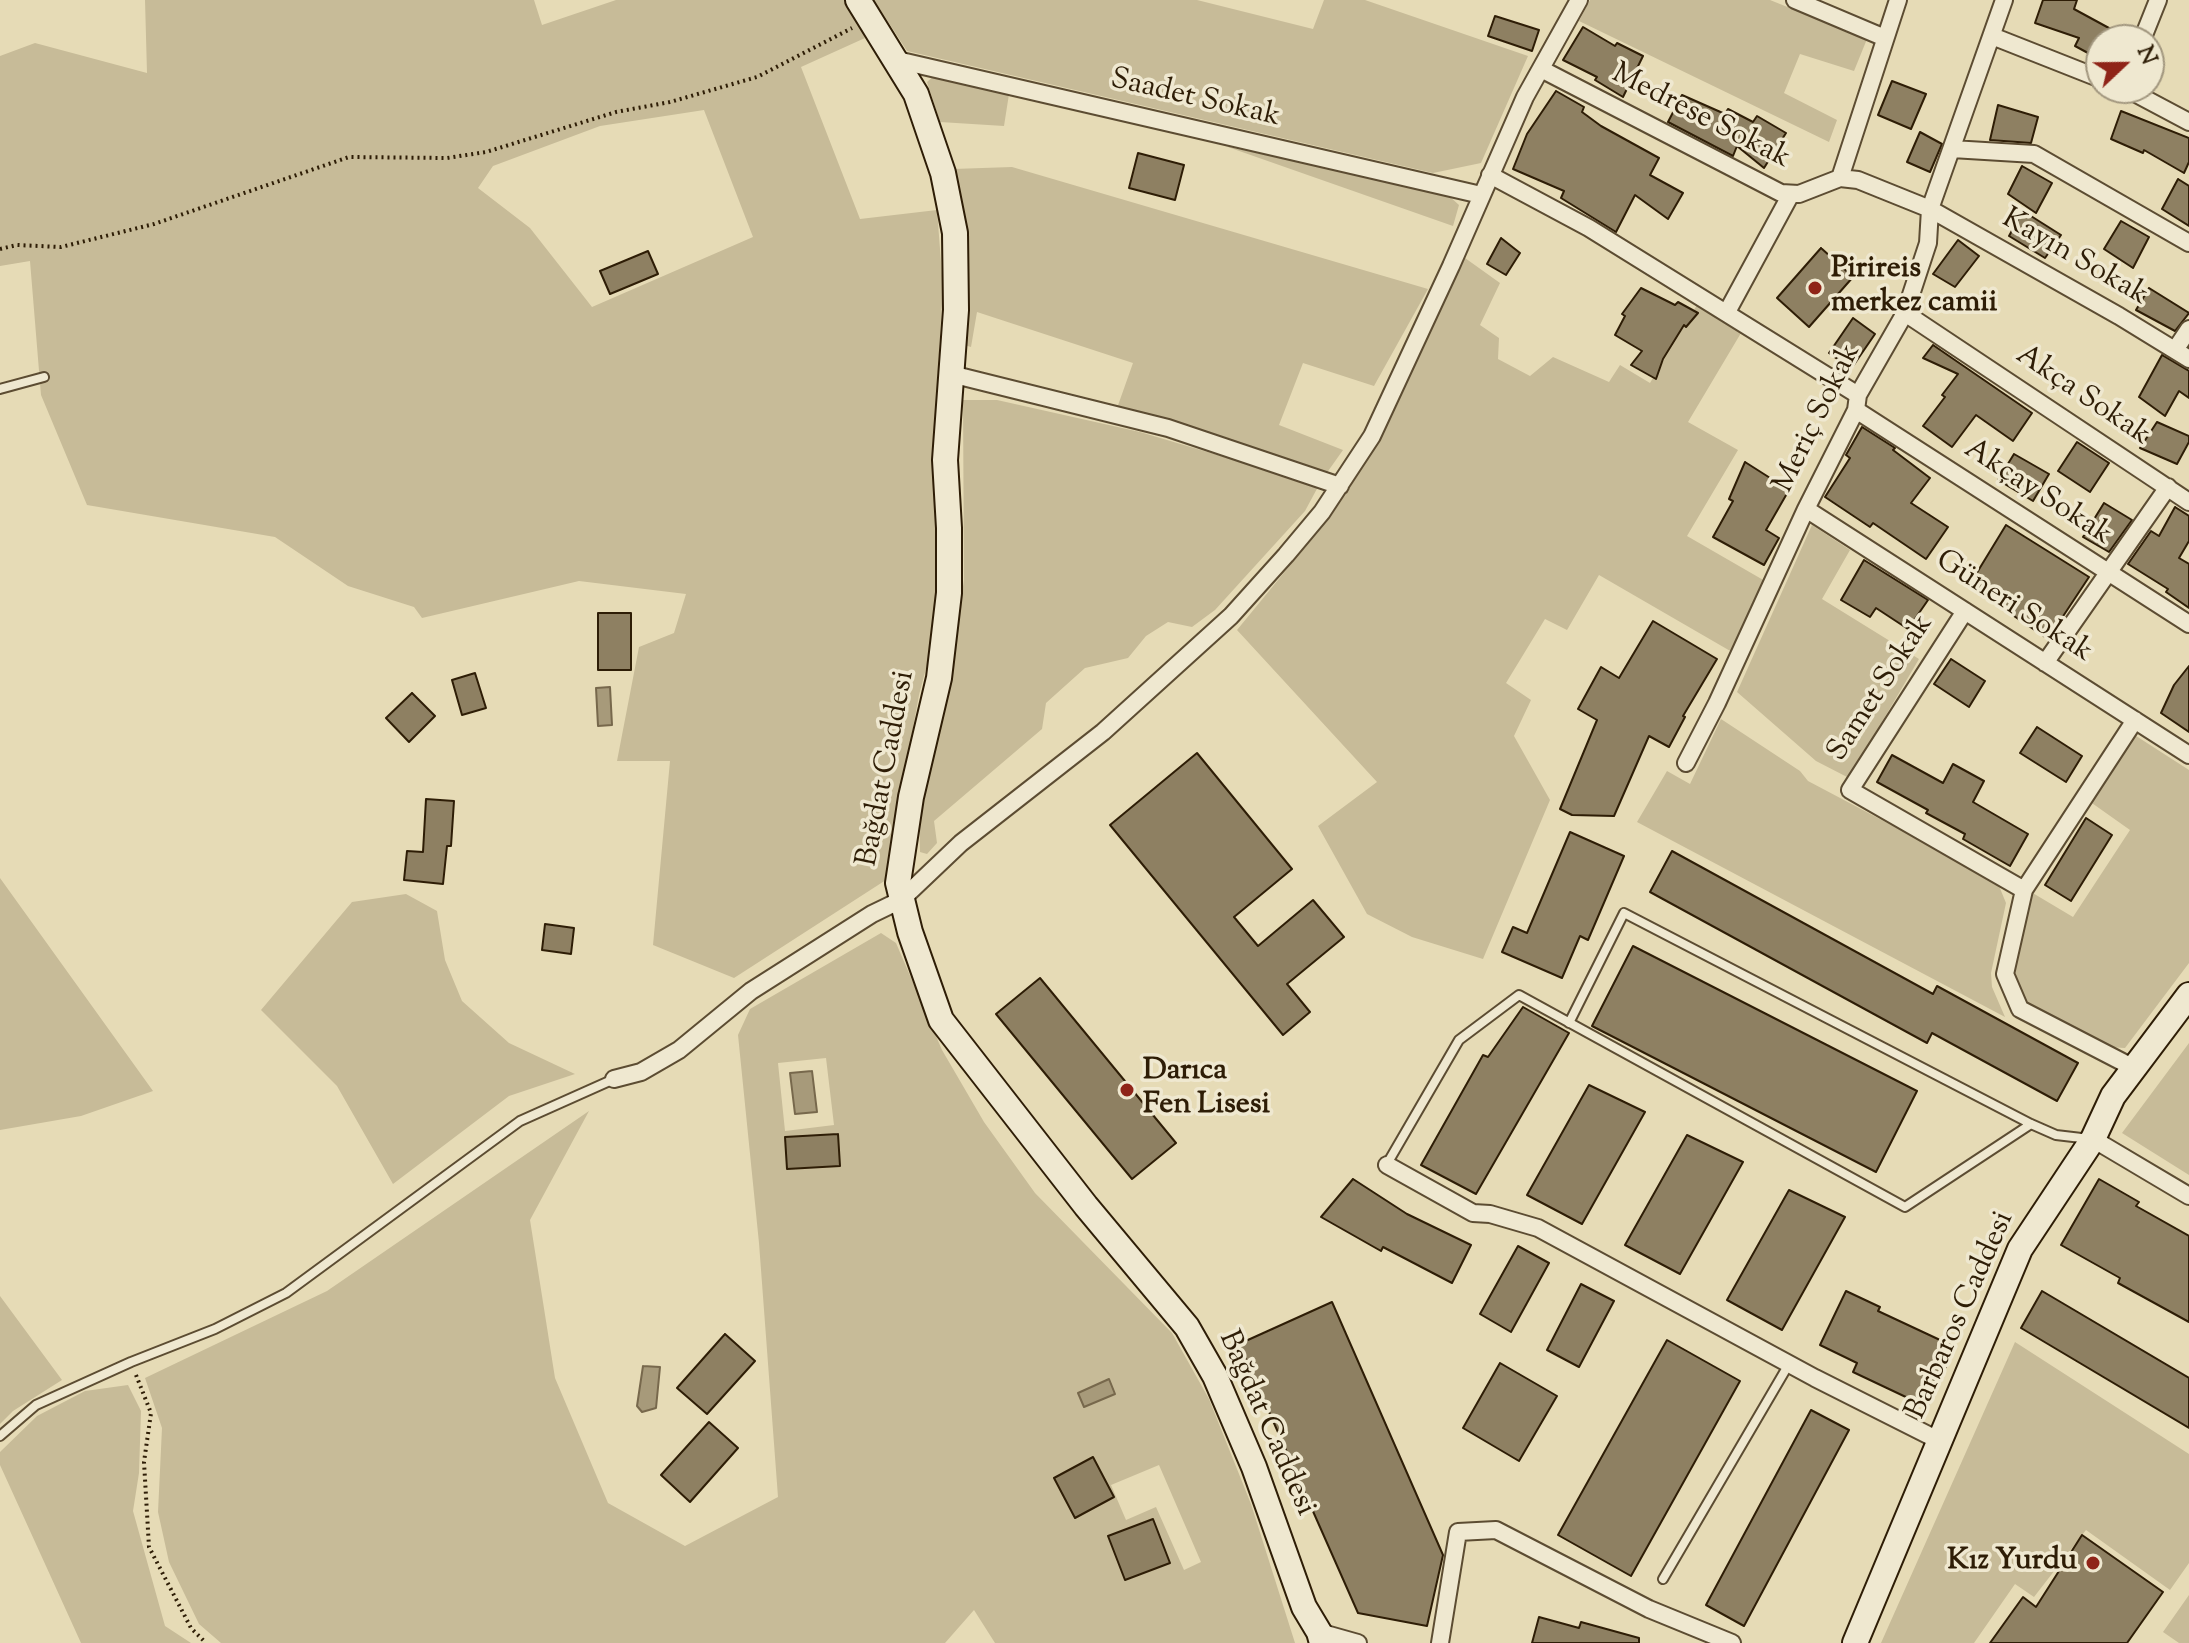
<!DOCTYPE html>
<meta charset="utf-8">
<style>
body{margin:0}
#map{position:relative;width:2189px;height:1643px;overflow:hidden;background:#e6dbb6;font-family:"Sorts Mill Goudy",serif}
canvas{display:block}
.north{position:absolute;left:2085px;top:24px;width:80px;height:80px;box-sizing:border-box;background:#efe8d0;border:2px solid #a2977f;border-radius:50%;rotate:68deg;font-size:22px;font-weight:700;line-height:32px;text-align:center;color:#2e1d06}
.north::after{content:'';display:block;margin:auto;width:28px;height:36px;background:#8f2418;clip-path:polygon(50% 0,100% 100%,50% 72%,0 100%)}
</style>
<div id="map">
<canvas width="2189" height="1643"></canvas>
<div class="north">N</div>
</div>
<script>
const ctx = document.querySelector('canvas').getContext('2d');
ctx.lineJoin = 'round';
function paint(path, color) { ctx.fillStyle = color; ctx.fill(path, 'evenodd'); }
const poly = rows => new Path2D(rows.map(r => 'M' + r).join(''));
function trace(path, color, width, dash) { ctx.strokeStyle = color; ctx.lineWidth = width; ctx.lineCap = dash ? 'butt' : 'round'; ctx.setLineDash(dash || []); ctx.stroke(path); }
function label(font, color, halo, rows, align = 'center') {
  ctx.font = font + ' "Sorts Mill Goudy",serif'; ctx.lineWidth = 7; ctx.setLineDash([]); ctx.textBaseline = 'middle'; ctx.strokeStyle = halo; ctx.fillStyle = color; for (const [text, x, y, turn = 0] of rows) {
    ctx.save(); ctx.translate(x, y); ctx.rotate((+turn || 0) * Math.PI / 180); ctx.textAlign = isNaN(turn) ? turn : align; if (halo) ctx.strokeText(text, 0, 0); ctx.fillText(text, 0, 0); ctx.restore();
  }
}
paint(poly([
 [145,0,534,0,542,25,616,0,844,0,854,13,865,38,801,67,860,219,937,210,943,288,933,454,941,562,939,619,919,695,889,859,889,878,734,978,653,945,670,761,617,761,639,647,674,633,686,594,579,581,422,618,414,607,348,586,275,537,87,505,41,395,30,261,0,266,0,56,35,43,147,73],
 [704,110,753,237,592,307,530,228,478,188,493,166,600,126],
 [874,0,1197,0,1313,29,1324,0,1365,0,1528,56,1481,163,1433,173,907,51],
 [1590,0,1770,0,1867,39,1854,71,1800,54,1784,93,1837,120,1829,142,1579,21],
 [935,75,1009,94,1004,126,940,122,927,82],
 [1225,146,1448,195,1459,205,1453,226],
 [1012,167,1428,289,1374,386,1303,363,1279,425,1343,450,1326,474,1116,411,1133,363,977,312,971,347,964,345,969,263,961,194,953,169],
 [1465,258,1500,283,1480,325,1499,338,1498,359,1530,376,1553,357,1609,382,1620,365,1650,383,1697,305,1741,333,1688,422,1738,450,1687,536,1765,581,1732,652,1599,575,1567,630,1545,619,1506,683,1531,700,1514,736,1550,800,1483,959,1412,937,1367,914,1318,826,1377,782,1237,630,1333,513,1379,438],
 [963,400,997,400,1140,432,1319,485,1305,511,1215,610,1192,627,1168,622,1146,636,1128,658,1085,668,1046,703,1042,729,934,821,937,843,927,854,920,852,919,813,946,694,964,580],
 [1812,525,1850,550,1822,599,1919,659,1849,778,1816,761,1737,692],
 [1721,719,1800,771,1808,781,1997,881,2006,903,1991,973,1992,987,2005,1017,1637,822,1667,771,1690,784],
 [2133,734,2189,770,2189,963,2125,1048,2107,1047,2024,1001,2013,978,2031,892,2073,917,2130,830,2089,801],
 [0,878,153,1091,81,1116,0,1130],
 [406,894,437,911,445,960,462,1001,509,1043,575,1074,509,1096,393,1184,337,1086,261,1010,352,902],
 [881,933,896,943,942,1050,984,1122,1035,1193,1172,1333,1209,1399,1251,1504,1295,1643,995,1643,974,1610,945,1643,221,1643,199,1624,169,1562,158,1512,162,1428,145,1378,327,1291,589,1111,530,1220,555,1378,608,1503,685,1546,778,1497,759,1243,738,1035,750,1009],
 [826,1058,834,1125,785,1131,778,1063],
 [1159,1465,1201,1562,1184,1570,1156,1507,1126,1520,1111,1485],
 [2189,1043,2189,1175,2122,1133],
 [0,1296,62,1380,13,1411,0,1424],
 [2015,1342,2189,1454,2189,1563,2170,1590,2086,1530,2034,1597,2015,1584,1974,1643,1881,1643],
 [128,1385,141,1411,139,1473,133,1511,165,1626,191,1643,81,1643,0,1465,0,1452,37,1416,85,1391],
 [2189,1595,2189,1643,2179,1643,2163,1632]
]), '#c7bb98');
const water = poly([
 [610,687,612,725,598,726,596,688,610,687],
 [812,1071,817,1112,795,1114,790,1073,812,1071],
 [643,1366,660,1367,656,1408,642,1412,637,1406,643,1366],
 [1109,1379,1115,1394,1084,1407,1078,1393,1109,1379]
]);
paint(water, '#a79a7a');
trace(water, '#77684c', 2);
const building = poly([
 [2043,0,2077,0,2074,9,2131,40,2101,40,2101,60,2075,46,2079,38,2035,23,2043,0],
 [1495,16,1539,30,1532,51,1488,36,1495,16],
 [1583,27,1615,46,1617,43,1643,56,1623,97,1595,80,1597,77,1563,60,1583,27],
 [1892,81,1926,94,1911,129,1878,115,1892,81],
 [1556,91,1584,107,1582,112,1601,126,1659,158,1650,175,1683,193,1668,219,1635,195,1616,232,1561,198,1564,191,1513,169,1527,134,1556,91],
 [1682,95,1725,114,1728,109,1753,122,1757,116,1786,133,1764,168,1737,146,1733,156,1668,122,1682,95],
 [1998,105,2038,117,2031,143,1990,140,1998,105],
 [2121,111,2189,138,2189,162,2184,173,2144,150,2143,153,2111,139,2121,111],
 [1920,132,1942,144,1930,172,1907,162,1920,132],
 [1138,153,1184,165,1175,200,1129,188,1138,153],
 [2022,166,2052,183,2036,213,2008,194,2022,166],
 [2178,179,2189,186,2189,226,2162,209,2178,179],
 [2023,211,2061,235,2045,258,2009,236,2023,211],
 [2121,221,2149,237,2133,268,2104,249,2121,221],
 [1501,238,1520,253,1506,275,1487,264,1501,238],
 [1958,240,1979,256,1955,287,1933,274,1958,240],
 [1821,248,1853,277,1809,327,1777,298,1821,248],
 [648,251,658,274,610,294,600,271,648,251],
 [1641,288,1675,305,1678,302,1698,313,1686,327,1684,325,1663,359,1656,379,1631,365,1642,351,1615,335,1625,316,1622,314,1641,288],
 [2149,288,2189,313,2175,331,2136,310,2149,288],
 [1853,318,1875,334,1851,369,1829,353,1853,318],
 [1933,345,2032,413,2013,441,1976,415,1952,447,1923,426,1945,397,1942,395,1958,374,1923,358,1933,345],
 [2162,355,2189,371,2189,398,2179,391,2165,416,2139,397,2162,355],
 [2157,422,2189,436,2189,442,2177,464,2140,448,2157,422],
 [1862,427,1895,448,1893,450,1930,478,1911,503,1948,527,1926,559,1873,523,1870,527,1825,497,1850,458,1846,455,1862,427],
 [2077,442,2109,463,2090,492,2058,471,2077,442],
 [2014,454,2049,474,2033,501,1998,480,2014,454],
 [1745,462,1789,490,1766,530,1779,538,1764,565,1713,537,1733,501,1729,499,1745,462],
 [2104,503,2132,520,2109,552,2083,537,2104,503],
 [2175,507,2189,516,2189,541,2179,558,2189,564,2189,608,2166,592,2168,589,2128,564,2151,531,2159,536,2175,507],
 [2006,525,2089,577,2048,639,2008,612,2009,609,1970,584,2006,525],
 [1864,560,1928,600,1908,629,1876,608,1870,617,1841,600,1864,560],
 [598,613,631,613,631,670,598,670,598,613],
 [1653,621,1717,659,1683,716,1685,717,1669,747,1649,736,1614,816,1572,815,1560,809,1597,720,1578,709,1601,667,1619,678,1653,621],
 [1951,659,1985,681,1969,707,1934,684,1951,659],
 [2189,666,2189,732,2161,713,2174,685,2189,666],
 [475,673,486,708,462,715,452,680,475,673],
 [412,693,435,716,409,742,386,718,412,693],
 [2037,727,2082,756,2066,782,2020,753,2037,727],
 [1197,753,1292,869,1234,917,1258,946,1313,900,1344,937,1287,984,1310,1012,1283,1035,1110,825,1197,753],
 [1892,755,1943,783,1953,764,1984,781,1973,802,2028,834,2010,866,1963,839,1965,834,1926,813,1928,810,1877,782,1892,755],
 [426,799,454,801,451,846,447,846,443,884,404,880,407,851,423,852,426,799],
 [2086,818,2112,835,2071,901,2045,885,2086,818],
 [1570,832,1624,856,1588,940,1580,936,1562,978,1502,952,1513,927,1527,933,1570,832],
 [1672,851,1933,994,1937,986,2078,1063,2057,1101,1932,1033,1927,1043,1650,892,1672,851],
 [545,924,574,928,571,954,542,950,545,924],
 [1633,946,1917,1091,1876,1172,1592,1026,1633,946],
 [1040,978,1176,1143,1132,1179,996,1014,1040,978],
 [1523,1007,1569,1033,1476,1194,1421,1165,1483,1055,1488,1057,1523,1007],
 [1589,1085,1645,1112,1582,1224,1527,1195,1589,1085],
 [838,1134,840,1166,787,1169,785,1137,838,1134],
 [1687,1135,1743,1162,1680,1274,1625,1245,1687,1135],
 [1353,1179,1407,1214,1471,1245,1452,1283,1383,1247,1381,1251,1321,1217,1353,1179],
 [2099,1179,2139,1202,2136,1206,2189,1236,2189,1322,2118,1283,2120,1278,2061,1245,2099,1179],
 [1789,1190,1845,1217,1782,1330,1727,1300,1789,1190],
 [1518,1246,1549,1263,1511,1332,1480,1314,1518,1246],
 [1581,1284,1614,1301,1579,1367,1547,1350,1581,1284],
 [1846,1291,1880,1307,1878,1311,1955,1347,1927,1407,1853,1372,1857,1363,1820,1345,1846,1291],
 [2042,1291,2189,1378,2189,1428,2021,1328,2042,1291],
 [1332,1302,1443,1555,1427,1626,1358,1613,1239,1344,1332,1302],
 [725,1334,755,1361,707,1414,677,1388,725,1334],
 [1667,1340,1740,1381,1631,1576,1558,1535,1667,1340],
 [1500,1363,1557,1396,1519,1461,1463,1428,1500,1363],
 [1811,1410,1849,1430,1744,1626,1706,1605,1811,1410],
 [709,1422,738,1448,690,1502,661,1475,709,1422],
 [1093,1457,1114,1497,1075,1518,1054,1478,1093,1457],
 [1153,1519,1170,1563,1125,1580,1108,1536,1153,1519],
 [2082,1535,2163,1592,2127,1643,1990,1643,2023,1597,2036,1607,2082,1535],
 [1539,1617,1579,1628,1581,1622,1639,1638,1639,1643,1532,1643,1539,1617]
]);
paint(building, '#8e8062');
trace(building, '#2e1d06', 2);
const lane = poly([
 [0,389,44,377],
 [1569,1023,1624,913,2031,1124,2056,1135,2090,1139],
 [1387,1164,1459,1040,1519,995,1905,1207,2031,1124],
 [0,1436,36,1405,131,1362,215,1329,286,1293,520,1121,614,1079],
 [1663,1579,1789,1364]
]);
const street = poly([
 [1795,0,1885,38],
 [1992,36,2101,79],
 [2142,40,2158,0],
 [897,60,1481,195],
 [1541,69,1781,193,1799,194,1840,178,1898,0],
 [2125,88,2189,122],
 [1952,149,2034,154,2189,243],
 [1490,175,1589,228,1858,395],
 [1840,178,1858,180,1930,209,2119,316,2189,359],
 [1727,312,1791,194],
 [1905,313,2189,502],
 [2175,350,2189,329],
 [951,374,1168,428,1340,486],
 [1856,410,2189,624],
 [1806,509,2189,755],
 [1965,611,1850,790,2024,890],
 [2045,663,2168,487],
 [1686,763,1717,703,1806,509,1856,410,1858,395,1905,313,1928,243,1930,209,2004,0],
 [2134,1068,2020,1009,2005,974,2024,890,2135,720],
 [614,1079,641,1072,679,1050,751,991,872,914,901,900,961,843,1103,732,1231,616,1286,555,1322,512,1372,436,1451,266,1525,97,1579,0],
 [2093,1139,2189,1196],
 [1387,1165,1473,1213,1490,1214,1538,1228,1815,1378,1940,1441],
 [1319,1632,1358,1643],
 [1440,1643,1458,1532,1496,1530,1649,1609,1732,1643]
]);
const secondary = poly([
 [858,0,916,94,943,173,955,233,956,310,945,460,949,528,949,593,939,678,911,797,898,883,910,932,941,1020,1086,1206,1187,1327,1215,1376,1254,1467,1304,1607,1319,1632,1322,1643],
 [1855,1643,2020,1249,2093,1139,2113,1096,2189,995]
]);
trace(lane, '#5c4c32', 12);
trace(street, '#5c4c32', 20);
trace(secondary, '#2e1d06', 28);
trace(poly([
 [0,249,17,245,61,247,154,224,349,157,447,158,486,152,616,112,670,102,757,77,852,28],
 [136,1375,151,1413,144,1462,149,1547,191,1628,206,1643]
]), '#2e1d06', 4, [2, 4]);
trace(lane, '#efe8d0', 8);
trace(street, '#efe8d0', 16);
trace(secondary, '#efe8d0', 24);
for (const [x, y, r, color] of [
 [1815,288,8,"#8f2418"],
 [1127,1090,8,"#8f2418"],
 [2093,1563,8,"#8f2418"]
]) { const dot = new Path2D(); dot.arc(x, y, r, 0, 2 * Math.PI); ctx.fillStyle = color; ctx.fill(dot); trace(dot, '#efe8d0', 3); }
label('30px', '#2e1d06', '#efe8d0', [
 ["Saadet Sokak",1195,100,13],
 ["Medrese Sokak",1700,118,27],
 ["Kayın Sokak",2074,259,30],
 ["Akça Sokak",2082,397,34],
 ["Meriç Sokak",1819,419,-64],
 ["Akçay Sokak",2037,494,33],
 ["Güneri Sokak",2013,608,33],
 ["Samet Sokak",1882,689,-57],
 ["Bağdat Caddesi",888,769,-79],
 ["Barbaros Caddesi",1962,1316,-66],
 ["Bağdat Caddesi",1265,1424,66]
]);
label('bold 30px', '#2e1d06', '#efe8d0', [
 ["Pirireis",1831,271],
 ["merkez camii",1831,305],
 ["Darıca",1143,1073],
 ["Fen Lisesi",1143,1107],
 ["Kız Yurdu",2077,1563,"right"]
], 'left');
</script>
